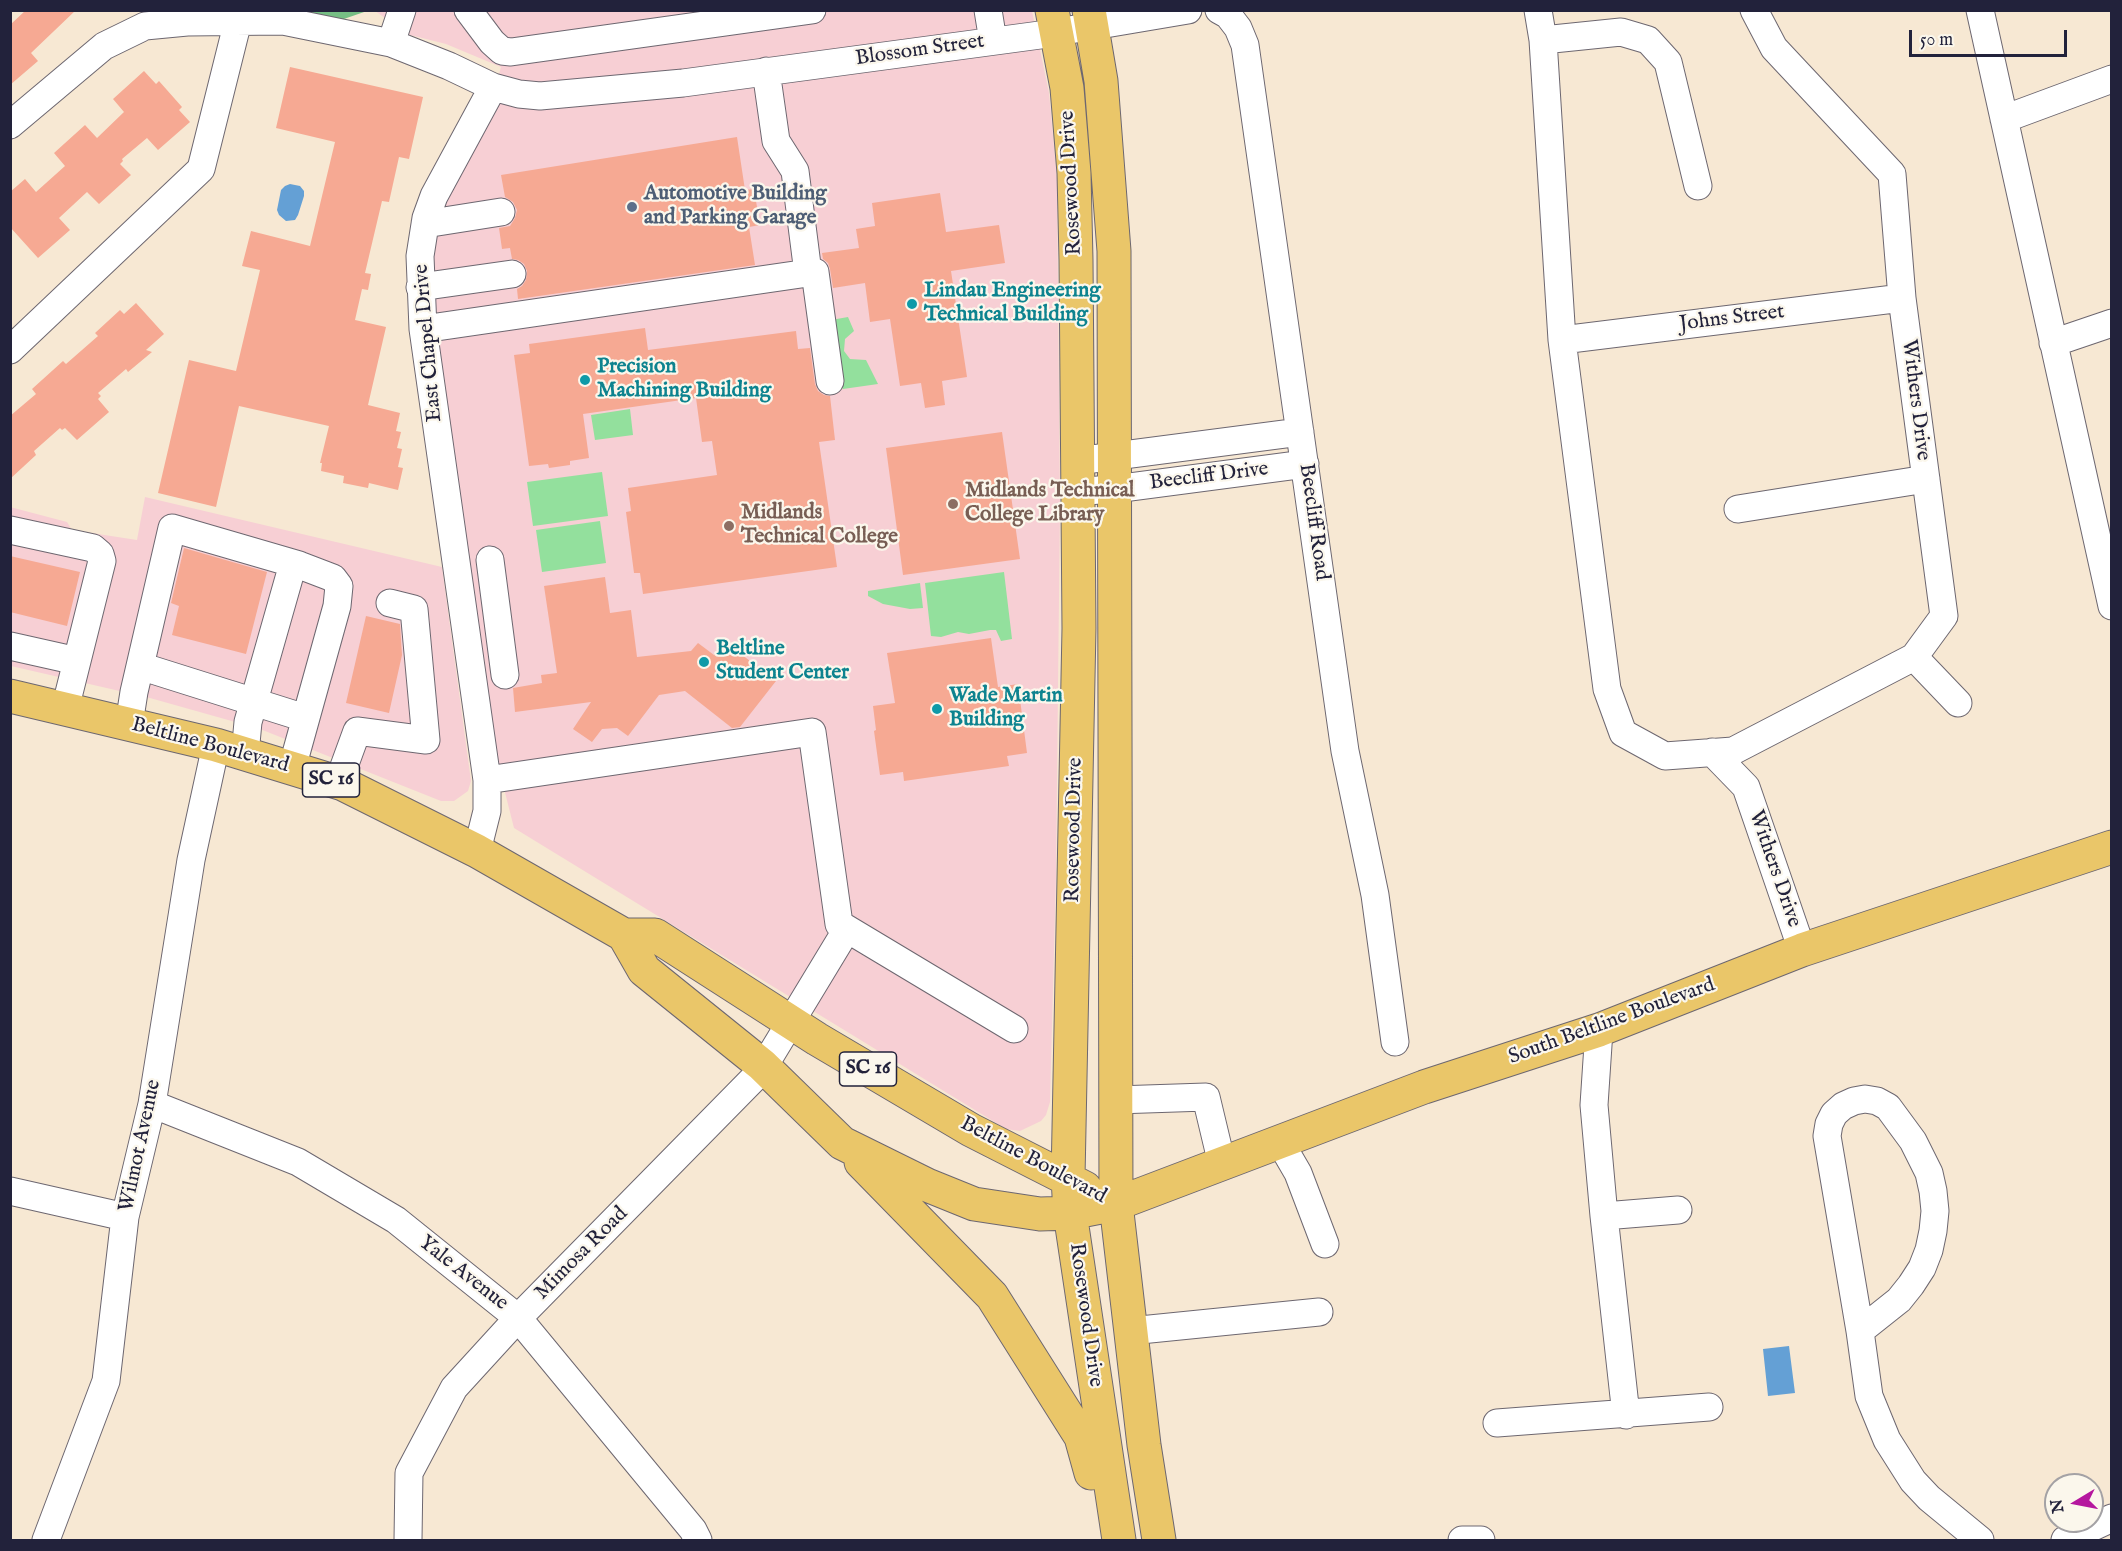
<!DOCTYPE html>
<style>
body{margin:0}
#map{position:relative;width:2122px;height:1551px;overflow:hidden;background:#f7e8d3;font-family:"IM FELL English",serif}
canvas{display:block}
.frame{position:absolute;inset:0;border:12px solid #22223b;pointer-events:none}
.north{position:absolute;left:2044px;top:1473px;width:60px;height:60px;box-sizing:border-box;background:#fbf7ec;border:2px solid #a4a2a5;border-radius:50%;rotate:260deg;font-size:16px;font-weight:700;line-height:24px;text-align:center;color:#22223b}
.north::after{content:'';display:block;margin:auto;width:21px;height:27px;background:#b5179e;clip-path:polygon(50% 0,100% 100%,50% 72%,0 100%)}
.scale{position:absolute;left:1909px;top:30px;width:158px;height:27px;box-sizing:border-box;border:3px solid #22223b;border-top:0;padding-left:8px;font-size:18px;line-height:21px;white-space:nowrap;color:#22223b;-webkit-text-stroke:4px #fbf7ec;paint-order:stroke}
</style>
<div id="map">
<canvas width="2122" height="1551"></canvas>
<div class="frame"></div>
<div class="north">N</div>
<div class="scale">50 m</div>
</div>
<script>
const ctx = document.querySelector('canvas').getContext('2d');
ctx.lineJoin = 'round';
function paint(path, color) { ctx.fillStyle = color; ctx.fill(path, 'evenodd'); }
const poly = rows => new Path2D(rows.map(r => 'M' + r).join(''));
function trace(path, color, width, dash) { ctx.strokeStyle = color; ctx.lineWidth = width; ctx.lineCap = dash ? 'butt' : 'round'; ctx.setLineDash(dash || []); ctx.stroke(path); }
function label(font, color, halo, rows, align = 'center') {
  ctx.font = font + ' "IM FELL English",serif'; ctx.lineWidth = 4.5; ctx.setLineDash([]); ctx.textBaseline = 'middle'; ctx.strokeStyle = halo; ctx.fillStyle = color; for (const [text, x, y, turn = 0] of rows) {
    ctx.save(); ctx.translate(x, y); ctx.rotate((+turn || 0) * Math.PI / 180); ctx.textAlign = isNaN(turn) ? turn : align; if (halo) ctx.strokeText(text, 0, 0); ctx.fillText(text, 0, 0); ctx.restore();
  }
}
paint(poly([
 [375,11,1032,11,1049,93,1057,179,1060,506,1056,875,1050,1102,1046,1115,1041,1121,1020,1131,1006,1129,514,828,494,749,433,312,433,241,443,209,486,121,501,67,446,44,410,35],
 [145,497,442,567,471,781,468,791,454,801,441,801,260,729,150,698,11,666,10,507,67,522,72,530,137,540]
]), '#f7cfd4');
paint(poly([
 [848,317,854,331,845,339,844,351,850,359,866,360,878,384,843,389,839,385,831,320],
 [630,409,633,435,595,440,591,415],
 [602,472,608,516,533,526,527,482],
 [600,521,606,563,542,572,536,530],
 [1004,572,1012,639,1001,641,996,630,990,630,969,634,958,632,941,637,931,636,925,583],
 [920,583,923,608,910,609,883,604,868,596,868,591]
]), '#93e09d');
paint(poly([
 [284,10,367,11,338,21]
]), '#76be84');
paint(poly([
 [290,184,300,186,304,191,304,196,298,215,295,220,286,221,279,215,277,210,281,190,285,186],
 [1789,1346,1795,1393,1768,1396,1763,1349]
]), '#64a0d5');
paint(poly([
 [26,10,76,10,31,53,38,61,10,85,10,25],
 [290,67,423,97,409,159,399,157,389,202,382,201,365,273,371,274,368,290,362,289,355,320,386,327,368,405,400,413,396,431,401,432,397,448,402,449,398,467,403,468,398,490,369,483,368,488,343,483,344,476,321,471,322,463,320,463,329,426,239,406,216,507,158,493,189,360,236,371,260,270,242,266,251,231,310,246,335,142,276,128],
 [144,71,156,84,159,81,182,107,179,110,190,122,158,150,147,138,122,159,123,161,120,164,131,175,99,204,87,192,59,218,70,230,38,258,10,227,10,192,25,179,36,192,65,166,54,153,85,125,97,138,124,112,113,99],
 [737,137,745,190,754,189,760,225,749,227,755,265,518,299,517,289,522,286,526,280,527,271,524,264,518,260,512,259,510,248,502,249,499,228,510,226,515,218,517,210,513,202,505,197,501,175],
 [940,193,946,232,999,225,1005,263,951,271,967,377,942,381,945,405,925,408,921,383,900,386,890,319,870,322,865,283,833,288,830,269,828,263,823,259,822,253,859,248,856,229,875,226,872,203],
 [136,303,164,334,146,350,152,352,128,372,126,369,98,393,101,396,98,399,109,412,77,440,65,428,62,430,60,428,34,451,36,455,10,479,10,416,36,394,32,389,63,361,66,364,98,336,95,333,120,310,124,314],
 [645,328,648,350,796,331,798,349,810,348,815,384,818,391,824,395,830,396,835,440,819,442,837,567,643,594,640,573,634,573,626,512,631,511,628,488,717,475,712,441,702,442,696,398,583,414,589,458,570,461,570,465,549,468,548,464,529,466,514,355,530,353,529,344],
 [1002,432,1020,559,903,575,886,448],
 [184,548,267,572,246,654,172,635,179,606,171,603],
 [10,556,80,572,67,626,10,612],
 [605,577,610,613,631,610,637,657,691,651,698,643,714,655,724,641,776,681,740,727,732,728,685,691,659,695,628,736,617,728,602,729,592,742,573,729,591,702,515,712,513,688,542,683,541,675,557,673,544,586],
 [366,616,400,624,402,655,389,713,346,703],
 [991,638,998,687,1018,684,1027,753,1007,756,1009,766,904,781,903,772,880,775,874,731,876,730,873,706,895,703,887,653]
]), '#f6a993');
const minor = poly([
 [468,10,492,42,502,51,511,52,812,10],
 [988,10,993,41],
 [1219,10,1228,15,1238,28,1245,45,1345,751,1375,895,1395,1042],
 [1538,10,1543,40,1562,340,1607,689,1623,733,1665,756,1733,751,1914,657,1944,616,1902,298,1892,174,1774,48,1754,10],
 [1980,10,2112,606],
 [1543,40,1621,32,1648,40,1668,62,1698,186],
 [391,43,402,10],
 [2004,119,2112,79],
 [10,125,104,46,145,26,187,22,283,21,391,43,449,66,493,87],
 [425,224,501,212],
 [808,273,815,272,830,381],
 [420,287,512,274],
 [423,329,808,273,795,171,776,141,766,71],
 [1562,340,1902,298],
 [2053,343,2112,323],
 [10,350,201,169,238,21,244,10],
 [1077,461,1300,432],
 [1078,492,1130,487,1305,464],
 [1738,509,1926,479],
 [10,530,93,548,100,554,102,561,65,709],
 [490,560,505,675],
 [10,646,77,661],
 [1914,657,1958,703],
 [140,666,305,718],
 [129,724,134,692,172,528,299,565],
 [1712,752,1746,787,1802,950],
 [245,754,248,722,291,571,299,565,333,578,339,586,337,606,292,768],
 [487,780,812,732,839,924,1014,1029],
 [338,783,357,731,426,740,414,609,390,603],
 [477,851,487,811,487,780,423,329,420,256,426,218,434,196,493,87,519,94,540,96,683,83,1040,35,1188,10],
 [1599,1030,1594,1105,1604,1216,1626,1415],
 [1116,1100,1206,1097,1222,1164],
 [152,1104,298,1162,396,1220,518,1318,693,1530,698,1540],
 [1280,1142,1298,1173,1325,1244],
 [10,1191,125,1217],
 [1604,1216,1678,1210],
 [1130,1331,1319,1312],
 [1860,1331,1899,1300,1911,1285,1922,1268,1929,1250,1933,1231,1935,1211,1933,1191,1929,1173,1913,1141,1888,1107,1877,1101,1865,1099,1854,1101,1843,1106,1834,1114,1829,1124,1827,1136,1860,1331,1869,1396,1887,1440,1913,1481,1929,1498,1980,1540],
 [1497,1423,1709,1407],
 [46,1540,106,1381,125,1217,152,1104,191,860,216,745],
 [408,1540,409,1473,454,1388,518,1318,761,1071,847,929],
 [1462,1540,1481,1540],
 [2065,1540,2112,1518]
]);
const major = poly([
 [1052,10,1067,88,1074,173,1076,260,1079,628,1068,1178,1070,1213,1119,1540],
 [1089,10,1101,81,1114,251,1116,1204,1144,1445,1159,1540],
 [10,696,216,745,343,784,477,851,624,935,655,935,817,1039,971,1130,1085,1188],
 [624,935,644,970,762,1065,842,1143,927,1185,974,1204,1040,1214,1070,1213,1116,1204,1424,1087,1599,1030,1802,950,2112,847],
 [861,1162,992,1296,1081,1437,1091,1473]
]);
trace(minor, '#6d6770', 29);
trace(major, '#6d6770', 35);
trace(minor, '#fff', 27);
trace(major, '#eac669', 33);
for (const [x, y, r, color] of [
 [632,207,6,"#5c6f8a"],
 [912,304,6,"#0f9aa8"],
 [585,380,6,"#0f9aa8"],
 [953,504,6,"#8d6e63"],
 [729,526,6,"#8d6e63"],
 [704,662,6,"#0f9aa8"],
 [937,709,6,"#0f9aa8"]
]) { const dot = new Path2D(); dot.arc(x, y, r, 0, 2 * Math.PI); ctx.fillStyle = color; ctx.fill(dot); trace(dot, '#fbf7ec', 2); }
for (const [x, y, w] of [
 [331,780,57],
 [868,1069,57]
]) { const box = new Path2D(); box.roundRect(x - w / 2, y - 17, w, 34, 4.5); ctx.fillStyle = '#fbf7ec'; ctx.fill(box); trace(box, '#22223b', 1.5); }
label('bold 20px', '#22223b', null, [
 ["SC 16",331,780],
 ["SC 16",868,1069]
]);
label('21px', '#22223b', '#fbf7ec', [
 ["Blossom Street",920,51,-8],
 ["Rosewood Drive",1072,183,-93],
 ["Johns Street",1732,319,-7],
 ["East Chapel Drive",429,343,-95],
 ["Withers Drive",1915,400,83],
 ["Beecliff Drive",1209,477,-7],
 ["Beecliff Road",1313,522,82],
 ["Beltline Boulevard",210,746,15],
 ["Rosewood Drive",1075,830,-89],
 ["Withers Drive",1774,869,71],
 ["South Beltline Boulevard",1612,1022,-20],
 ["Wilmot Avenue",141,1146,-78],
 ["Beltline Boulevard",1033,1161,28],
 ["Mimosa Road",582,1254,-45],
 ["Yale Avenue",463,1274,38],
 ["Rosewood Drive",1085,1315,82]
]);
label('bold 21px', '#4e5e75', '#fbf7ec', [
 ["Automotive Building",644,195],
 ["and Parking Garage",644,219]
], 'left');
label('bold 21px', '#0d838f', '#fbf7ec', [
 ["Lindau Engineering",924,292],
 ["Technical Building",924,316],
 ["Precision",597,368],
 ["Machining Building",597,392],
 ["Beltline",716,650],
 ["Student Center",716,674],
 ["Wade Martin",949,697],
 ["Building",949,721]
], 'left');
label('bold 21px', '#785e54', '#fbf7ec', [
 ["Midlands Technical",965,492],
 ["College Library",965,516],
 ["Midlands",741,514],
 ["Technical College",741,538]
], 'left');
</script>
